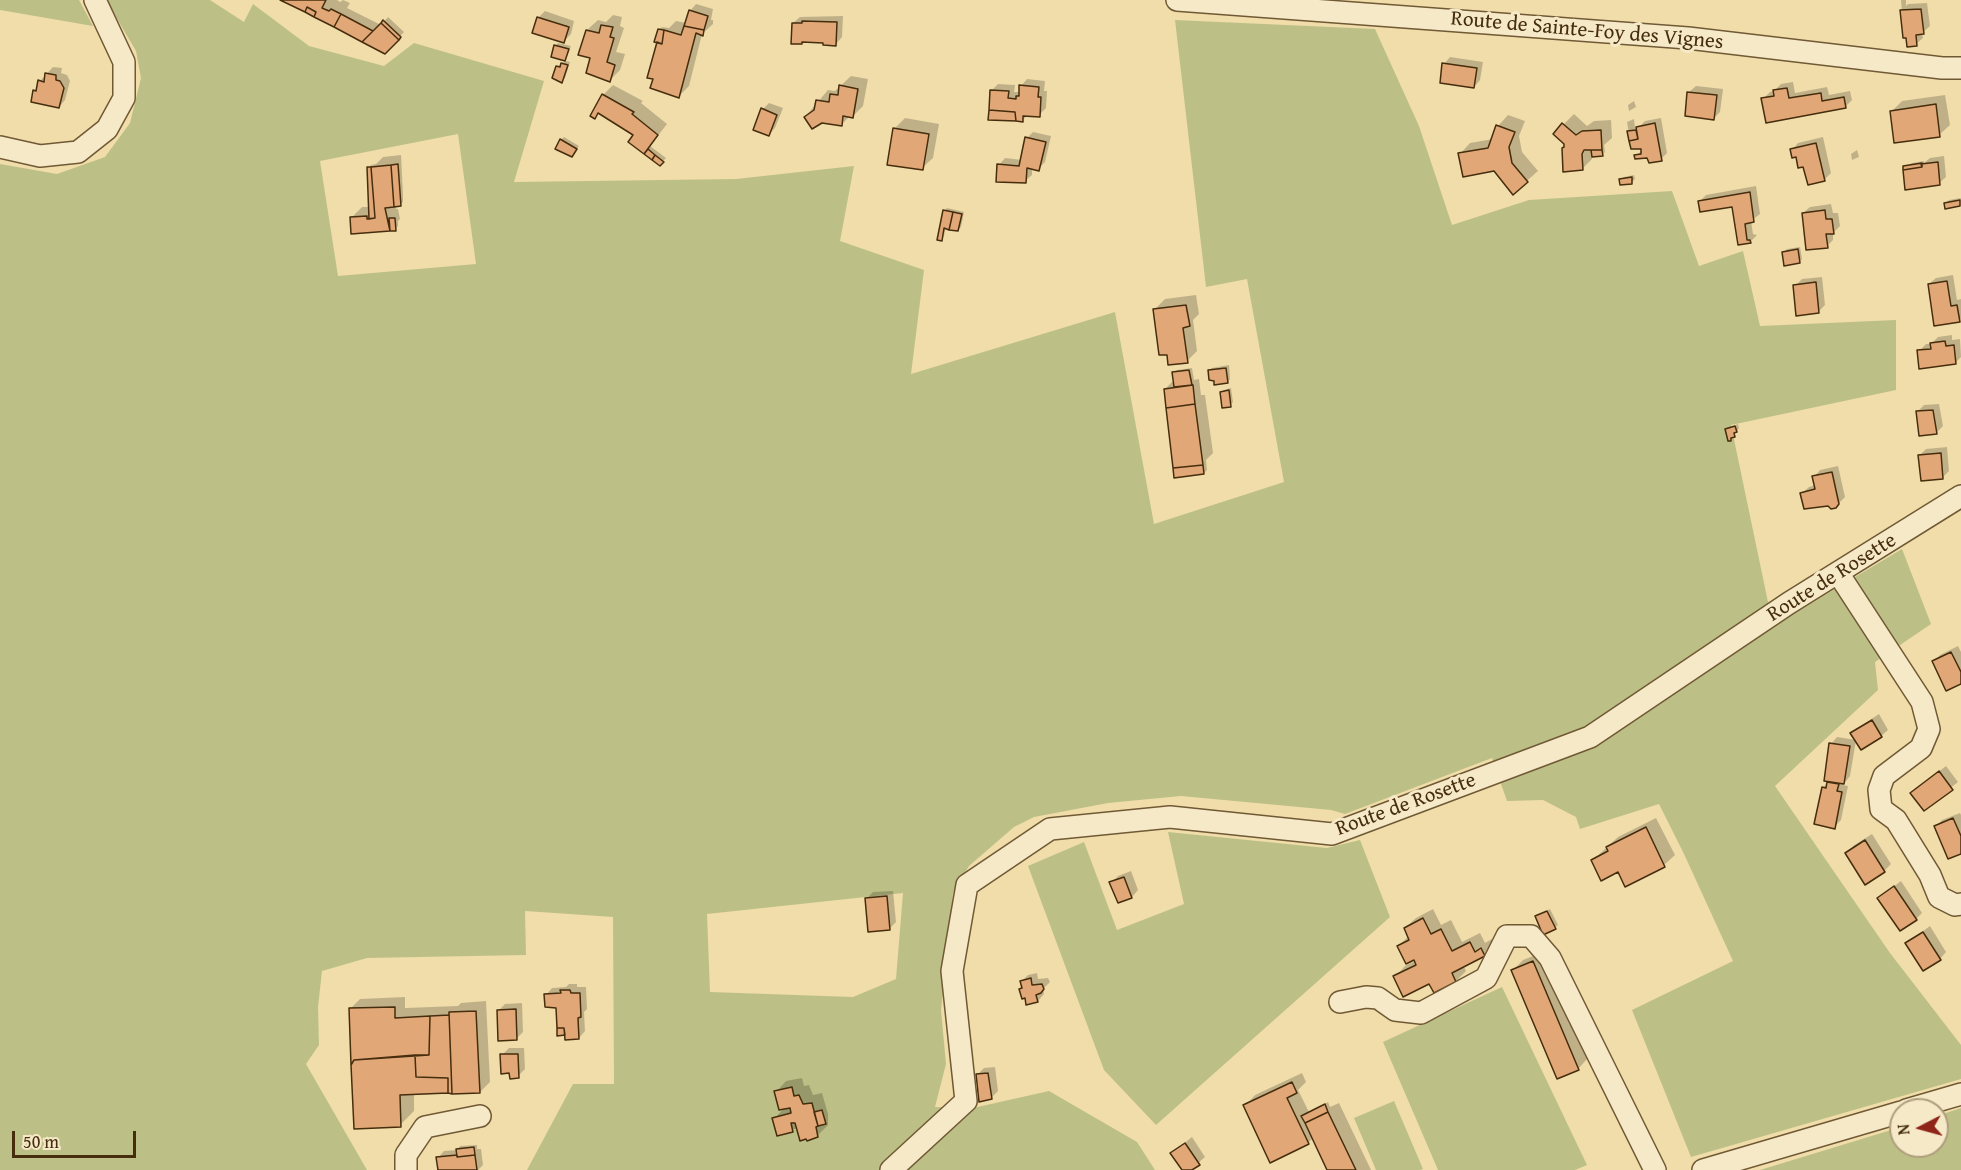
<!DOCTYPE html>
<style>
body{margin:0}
#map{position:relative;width:1961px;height:1170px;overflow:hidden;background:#f0ddaa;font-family:"Gentium Book Plus",serif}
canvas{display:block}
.north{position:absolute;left:1889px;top:1098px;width:60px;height:60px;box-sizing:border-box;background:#f5e9c8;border:2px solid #af9e7d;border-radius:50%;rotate:264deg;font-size:16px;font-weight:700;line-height:24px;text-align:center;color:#452d0d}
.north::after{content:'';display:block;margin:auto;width:21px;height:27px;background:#8f2418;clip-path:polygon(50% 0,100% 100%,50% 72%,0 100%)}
.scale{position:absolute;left:12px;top:1131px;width:124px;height:27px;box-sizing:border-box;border:3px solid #452d0d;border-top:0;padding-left:8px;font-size:18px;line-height:21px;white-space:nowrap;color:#452d0d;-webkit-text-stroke:4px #f5e9c8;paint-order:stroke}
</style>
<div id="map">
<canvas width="1961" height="1170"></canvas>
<div class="north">N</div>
<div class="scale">50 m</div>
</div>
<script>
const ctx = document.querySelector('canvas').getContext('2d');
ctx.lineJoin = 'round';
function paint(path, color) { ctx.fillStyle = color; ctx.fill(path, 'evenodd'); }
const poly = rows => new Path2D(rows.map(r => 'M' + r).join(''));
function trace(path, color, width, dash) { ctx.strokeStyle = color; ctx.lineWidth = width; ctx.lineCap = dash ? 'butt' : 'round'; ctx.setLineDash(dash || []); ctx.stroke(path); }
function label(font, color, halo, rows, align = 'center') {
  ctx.font = font + ' "Gentium Book Plus",serif'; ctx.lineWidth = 6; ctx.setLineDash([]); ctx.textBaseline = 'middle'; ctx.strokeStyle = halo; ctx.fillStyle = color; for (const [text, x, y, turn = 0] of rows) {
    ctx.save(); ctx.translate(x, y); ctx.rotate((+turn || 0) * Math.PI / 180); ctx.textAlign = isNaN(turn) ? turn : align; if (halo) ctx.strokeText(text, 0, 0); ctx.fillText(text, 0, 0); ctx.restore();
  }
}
paint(poly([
 [0,0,79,0,93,26,0,10],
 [106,0,210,0,244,22,253,4,309,46,384,66,414,43,544,81,514,182,736,179,854,166,840,241,924,270,911,374,1115,312,1154,524,1284,482,1247,279,1206,287,1175,20,1375,29,1419,126,1452,225,1529,200,1672,191,1699,266,1743,251,1760,326,1896,320,1896,390,1731,425,1773,626,1902,549,1931,624,1875,662,1878,690,1775,786,1890,953,1961,1045,1961,1079,1691,1157,1632,1010,1733,961,1684,854,1659,804,1580,829,1576,817,1543,800,1507,801,1492,758,1345,814,1331,810,1181,796,1108,803,1034,817,1014,827,969,866,953,893,941,1010,946,1064,935,1107,973,1108,1049,1091,1137,1142,1155,1170,527,1170,573,1084,614,1084,613,917,525,911,526,955,367,958,322,971,318,1007,319,1045,306,1064,367,1170,0,1170,0,164,57,174,105,157,130,123,141,78,136,51],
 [458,134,476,264,338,276,320,161],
 [903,893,896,979,853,997,710,992,707,914],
 [1168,832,1327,848,1360,840,1390,917,1156,1125,1104,1070,1028,866,1084,842,1117,930,1184,904],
 [1502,987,1587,1165,1575,1170,1438,1170,1383,1042],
 [1394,1101,1423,1169,1420,1170,1376,1170,1354,1118],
 [1961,1108,1961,1170,1760,1170,1901,1127,1901,1146,1937,1146,1937,1116]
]), '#bdc086');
paint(poly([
 [284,0,337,0,340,2,343,0,350,3,347,8,381,25,388,17,404,32,385,52],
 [1901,0,1906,0,1906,6,1908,4,1927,3,1930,26,1922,33,1923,38,1916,44,1907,36,1904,36],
 [696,4,713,9,711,20,713,20,713,24,702,34,689,86,679,96,659,41,659,30,662,27,669,28,676,21,686,23,690,11],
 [545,11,574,21,571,34,564,41,538,18],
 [613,15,622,17,620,26,624,28,616,52,625,54,620,70,610,80,591,56,587,30,598,20,606,22],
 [843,16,842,37,836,44,825,41,803,41,801,43,793,23,800,17],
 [558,43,571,46,565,59,555,46],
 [1450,57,1483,62,1480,80,1474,87,1444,64],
 [566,61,570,62,565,78,562,81,557,67],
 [53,67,62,68,61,73,67,75,70,81,65,100,59,107,34,91,38,87,40,81],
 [851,76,868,79,863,106,852,117,850,116,841,125,805,117,828,90,835,91],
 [1027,79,1045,81,1044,91,1047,91,1046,108,1039,115,1028,114,1023,120,991,91,998,84,1015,85,1014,92,1020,92,1021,86],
 [1793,82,1795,93,1827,87,1829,95,1850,91,1852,100,1845,107,1763,99,1770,92,1774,91,1781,84],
 [613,85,643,101,641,103,667,124,650,146,666,158,660,164,630,142,635,134,600,112,595,117,603,95],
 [1696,86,1723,89,1720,112,1714,118,1689,92],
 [1945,95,1950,125,1939,135,1892,111,1902,101],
 [1634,101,1636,107,1629,111,1628,105],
 [769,103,783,108,775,128,768,135,763,109],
 [1574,114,1587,126,1594,121,1611,120,1612,138,1604,145,1605,152,1602,155,1592,155,1592,159,1582,169,1555,133],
 [1508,115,1525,121,1519,136,1522,152,1538,171,1513,193,1495,170,1460,154,1470,143,1493,139,1498,126],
 [905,118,939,124,933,158,922,168,895,128],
 [1661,118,1667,153,1661,159,1636,156,1645,147,1630,139,1627,122,1634,119,1635,128,1638,128,1645,121],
 [1033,132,1051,136,1045,162,1038,169,1032,168,1032,175,1025,181,999,165,1005,158,1022,160,1027,138],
 [564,137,579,146,574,153,561,140],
 [1823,137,1831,173,1825,179,1809,183,1804,165,1792,150,1798,143],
 [1857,150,1859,157,1852,160,1851,154],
 [401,155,403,195,403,202,400,205,396,205,396,209,398,209,400,219,398,221,398,226,395,229,352,232,351,218,362,207,370,207,369,168,371,165,376,164,383,157],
 [1944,156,1946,177,1939,183,1906,188,1904,166,1909,166,1912,163,1907,164,1924,161,1924,163,1930,158],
 [1634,175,1635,179,1632,182,1621,180,1624,177],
 [1756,186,1760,214,1751,221,1753,234,1757,235,1750,242,1739,244,1733,205,1700,201,1706,195],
 [1961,198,1959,205,1946,203,1949,200],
 [1831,204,1833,213,1838,213,1840,226,1833,233,1833,240,1827,246,1803,213,1810,207],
 [947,208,964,212,961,227,958,230,946,227,944,236,941,239,944,211],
 [1800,247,1802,259,1799,262,1784,252,1787,249],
 [1953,275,1957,300,1961,299,1961,318,1959,321,1929,284,1936,278],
 [1822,277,1825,305,1818,312,1795,286,1802,279],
 [1196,295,1199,314,1193,320,1197,351,1187,361,1154,310,1165,299],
 [1952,335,1952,340,1960,339,1961,357,1955,363,1919,351,1926,344,1931,344,1938,337],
 [1229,365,1230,379,1228,382,1209,370,1212,368],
 [1192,368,1194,380,1199,379,1201,395,1205,395,1213,453,1206,460,1207,470,1204,473,1165,389,1172,382,1175,382,1174,373,1177,370],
 [1231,388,1233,402,1230,405,1222,393,1224,390],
 [1939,404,1943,426,1936,433,1917,412,1924,405],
 [1738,424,1739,428,1731,439,1727,429,1730,427],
 [1947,447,1949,471,1943,477,1920,455,1926,449],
 [1838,466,1845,497,1835,507,1802,493,1809,487,1816,485,1814,477,1820,470],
 [1958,646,1961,652,1961,682,1933,662,1940,655],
 [1879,714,1888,730,1881,736,1852,733,1859,727],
 [1837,737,1856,740,1850,776,1843,785,1848,786,1841,820,1834,827,1823,788,1829,780,1831,744],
 [1946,766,1958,782,1924,809,1919,787],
 [1960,813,1961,815,1961,852,1936,827,1942,820],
 [1656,818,1675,855,1664,865,1626,885,1619,870,1593,860,1618,837],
 [1872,834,1891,864,1884,871,1847,853,1853,846],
 [1131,871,1138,890,1132,897,1119,901,1111,883,1118,876],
 [1901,881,1922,913,1916,919,1879,898],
 [893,891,896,922,889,929,866,899,873,892],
 [1433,909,1441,925,1451,920,1462,942,1480,933,1485,943,1492,939,1494,945,1484,955,1463,965,1466,971,1456,981,1435,991,1430,982,1395,977,1405,966,1421,958,1398,946,1409,936,1405,928,1416,918],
 [1550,909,1558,925,1555,927,1536,917],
 [1930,926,1946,952,1940,959,1907,943],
 [1543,952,1588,1058,1578,1069,1512,971,1523,960],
 [1037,973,1038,979,1048,978,1050,982,1043,989,1044,994,1038,1001,1024,987,1022,981,1028,975],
 [569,984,577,984,577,987,586,987,587,1009,584,1012,585,1031,579,1038,557,1006,546,995,552,988,566,987],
 [405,997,405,1008,458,1006,461,1003,486,1001,490,1082,480,1092,414,1093,414,1111,400,1125,350,1009,360,999],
 [522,1003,523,1032,516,1039,498,1011,505,1004],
 [509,1048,524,1048,525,1069,518,1076,502,1055],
 [995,1067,998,1091,991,1098,977,1075,984,1068],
 [1302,1073,1306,1082,1298,1090,1309,1112,1328,1102,1330,1107,1339,1103,1371,1170,1328,1170,1313,1138,1308,1143,1245,1106,1255,1095],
 [802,1078,804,1086,809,1085,813,1095,822,1093,828,1114,828,1125,817,1136,798,1128,778,1134,774,1119,785,1107,776,1092,786,1081],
 [1192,1137,1205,1157,1190,1170,1184,1170,1172,1153],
 [477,1145,477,1149,481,1149,483,1165,478,1170,439,1170,438,1158,444,1151,457,1150,460,1146]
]), '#0003');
const building = poly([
 [280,0,326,0,322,8,329,11,331,9,341,14,334,27,314,17,316,12,307,7,305,12,280,0],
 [307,7,316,12,314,17,305,12,307,7],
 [1921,9,1924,34,1916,35,1917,46,1907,47,1906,38,1903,38,1900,10,1921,9],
 [689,10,708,16,704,30,684,26,689,10],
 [341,14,373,31,362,42,334,27,341,14],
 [537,17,569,27,564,43,532,33,537,17],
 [383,20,401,37,399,40,381,23,383,20],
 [802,21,837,22,836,46,823,45,823,43,802,42,802,44,791,44,792,23,802,23,802,21],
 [381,23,399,40,385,54,362,42,381,23],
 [601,25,613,27,610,37,614,38,607,62,615,65,610,82,586,73,590,58,578,55,586,30,599,33,601,25],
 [684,26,704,30,703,36,696,33,679,98,650,88,653,79,647,78,657,42,662,44,664,30,681,35,684,26],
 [658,29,664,30,662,44,654,42,658,29],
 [554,45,569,49,565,61,551,57,554,45],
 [561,63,568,65,562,83,552,78,556,66,560,67,561,63],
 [1442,63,1477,68,1474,88,1440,83,1442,63],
 [45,73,56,75,56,80,60,81,64,88,59,108,31,102,33,90,36,91,38,80,44,82,45,73],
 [839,85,858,89,853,118,843,116,842,126,822,123,812,129,804,117,814,110,816,100,829,102,830,94,838,95,839,85],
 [1019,85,1039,87,1038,97,1041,97,1040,117,1023,116,1023,122,1016,121,1015,112,989,110,990,90,1009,91,1008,98,1016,99,1016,96,1019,96,1019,85],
 [1787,88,1789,98,1821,93,1822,101,1844,97,1846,108,1766,123,1761,98,1774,96,1773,90,1787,88],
 [1687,92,1717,95,1714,120,1685,116,1687,92],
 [602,94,634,112,632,114,658,135,644,154,628,142,633,135,598,113,595,119,590,116,602,94],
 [1936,104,1940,137,1894,143,1890,111,1936,104],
 [761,108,777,115,769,136,753,130,761,108],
 [989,110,1015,112,1016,121,988,120,989,110],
 [1562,123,1576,135,1582,131,1601,130,1602,150,1584,150,1582,154,1583,170,1563,172,1562,148,1564,147,1564,144,1553,134,1562,123],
 [1655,123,1662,161,1649,163,1647,158,1635,159,1634,155,1641,154,1641,149,1631,149,1629,141,1638,139,1636,127,1655,123],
 [1496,125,1515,132,1509,147,1512,163,1528,182,1513,195,1494,171,1463,177,1458,153,1488,148,1496,125],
 [893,128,929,134,923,170,887,165,893,128],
 [1636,130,1638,139,1629,141,1627,131,1636,130],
 [1025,137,1046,142,1039,171,1027,168,1026,183,996,182,997,164,1019,166,1025,137],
 [560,139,577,149,572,157,555,149,560,139],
 [1816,143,1825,181,1808,185,1803,167,1798,168,1796,157,1792,158,1790,149,1816,143],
 [648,149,655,155,652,160,644,154,648,149],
 [1591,150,1602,150,1603,156,1592,157,1591,150],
 [655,155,664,162,660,166,652,160,655,155],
 [1938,162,1940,185,1905,190,1903,170,1922,167,1921,164,1938,162],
 [1922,163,1922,167,1903,170,1903,166,1922,163],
 [398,164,401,206,394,207,391,165,398,164],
 [391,165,394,207,385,208,390,231,351,234,350,217,367,216,367,219,375,218,371,167,391,165],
 [367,167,371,167,375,218,369,219,367,167],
 [1632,177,1632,184,1620,185,1619,179,1632,177],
 [1750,192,1754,222,1745,224,1747,240,1750,240,1751,243,1738,245,1732,207,1700,212,1698,201,1750,192],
 [1960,200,1960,206,1945,209,1944,203,1960,200],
 [943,210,953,212,949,230,944,228,942,241,937,240,943,210],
 [1825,210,1826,219,1832,219,1834,234,1826,234,1828,248,1806,250,1802,213,1825,210],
 [953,212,962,214,958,231,949,230,953,212],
 [389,218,395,218,396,231,390,231,389,218],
 [1798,249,1800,263,1784,266,1782,252,1798,249],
 [1947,281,1951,306,1957,305,1960,322,1934,326,1928,284,1947,281],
 [1816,282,1819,313,1796,316,1793,285,1816,282],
 [1186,305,1190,326,1183,328,1188,363,1168,365,1167,355,1159,355,1153,309,1186,305],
 [1945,341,1946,346,1954,345,1956,364,1919,369,1917,350,1931,349,1930,343,1945,341],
 [1226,368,1228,383,1214,385,1214,381,1209,380,1208,370,1226,368],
 [1189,370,1192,385,1174,387,1172,372,1189,370],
 [1193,385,1195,404,1166,408,1164,389,1193,385],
 [1229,390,1231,407,1222,408,1220,392,1229,390],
 [1195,404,1203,465,1173,468,1166,408,1195,404],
 [1933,410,1937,434,1919,436,1916,411,1933,410],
 [1735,426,1737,432,1734,433,1735,437,1731,438,1731,441,1728,441,1725,429,1735,426],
 [1941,453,1943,479,1921,481,1918,455,1941,453],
 [1203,465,1204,474,1174,478,1173,468,1203,465],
 [1832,472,1839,504,1836,508,1831,509,1828,506,1804,509,1800,493,1815,489,1812,476,1832,472],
 [1951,652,1961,672,1961,684,1946,691,1932,661,1951,652],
 [1872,720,1882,737,1861,750,1850,733,1872,720],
 [1829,743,1850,746,1844,784,1824,781,1829,743],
 [1939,771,1953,790,1924,811,1910,793,1939,771],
 [1827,782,1839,784,1837,791,1842,792,1835,829,1814,824,1822,787,1826,788,1827,782],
 [1953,818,1961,836,1961,854,1948,859,1934,826,1953,818],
 [1646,827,1665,867,1625,887,1618,872,1601,881,1591,860,1608,851,1606,847,1646,827],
 [1865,840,1885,872,1865,885,1845,853,1865,840],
 [1124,877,1132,898,1118,903,1109,882,1124,877],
 [1894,886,1917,920,1900,931,1877,898,1894,886],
 [887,896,890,930,868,932,865,898,887,896],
 [1547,911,1556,929,1543,935,1535,916,1547,911],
 [1423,918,1431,934,1441,929,1452,951,1470,942,1475,952,1481,948,1485,956,1452,973,1456,982,1434,993,1429,984,1403,997,1393,976,1416,965,1414,960,1406,964,1397,946,1409,940,1404,928,1423,918],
 [1923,932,1941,960,1923,971,1905,943,1923,932],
 [1533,961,1579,1070,1557,1079,1511,970,1533,961],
 [1031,978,1032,985,1042,984,1044,989,1041,993,1036,995,1038,1002,1026,1005,1025,998,1022,999,1019,989,1022,988,1020,981,1031,978],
 [560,990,570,990,571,993,580,993,581,1017,578,1018,579,1039,565,1040,564,1028,557,1028,556,1008,545,1007,544,994,561,993,560,990],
 [395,1007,395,1018,430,1016,429,1055,354,1060,351,1065,349,1008,395,1007],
 [516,1009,517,1040,498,1041,497,1010,516,1009],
 [476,1011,480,1093,452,1094,449,1012,476,1011],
 [449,1012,452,1094,448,1093,448,1078,416,1077,415,1055,429,1055,430,1016,449,1015,449,1012],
 [557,1028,564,1028,565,1035,557,1036,557,1028],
 [500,1054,518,1054,519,1078,510,1079,509,1073,501,1074,500,1054],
 [415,1055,416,1077,448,1078,448,1093,400,1095,401,1127,354,1129,351,1065,354,1060,415,1055],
 [988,1073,992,1099,979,1102,976,1074,988,1073],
 [1292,1082,1297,1093,1287,1098,1309,1144,1270,1163,1243,1105,1292,1082],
 [792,1087,794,1096,799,1095,803,1104,812,1103,818,1126,816,1127,818,1137,807,1141,806,1139,800,1141,795,1123,791,1123,793,1132,777,1136,772,1118,791,1113,790,1108,779,1110,774,1091,792,1087],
 [1325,1104,1328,1112,1305,1123,1301,1116,1325,1104],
 [822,1110,826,1124,818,1126,814,1112,822,1110],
 [1328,1112,1356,1170,1327,1170,1305,1123,1328,1112],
 [1185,1143,1200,1165,1192,1170,1182,1170,1170,1153,1185,1143],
 [474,1147,475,1155,457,1157,456,1149,474,1147],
 [457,1155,457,1157,475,1155,477,1170,438,1170,436,1157,457,1155]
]);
paint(building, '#e2a777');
trace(building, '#452d0d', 1.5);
const minor = poly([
 [1177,0,1688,38,1942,68,1961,68],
 [0,147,40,156,78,152,107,129,124,98,124,62,95,0],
 [1838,573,1922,702,1929,729,1921,748,1884,776,1879,790,1881,809,1896,820,1930,875,1939,897,1955,905,1961,904],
 [1340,1002,1366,997,1378,998,1395,1010,1421,1013,1486,978,1507,936,1531,936,1550,958,1655,1170],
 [1906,1110,1961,1094],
 [406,1170,406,1155,425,1127,480,1116],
 [891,1170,966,1101,952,971,967,885,1050,829,1170,817,1332,834,1590,737,1789,603,1961,496],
 [1703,1170,1901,1112]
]);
trace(minor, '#705934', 24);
trace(minor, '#f5e9c8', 21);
label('21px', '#452d0d', '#f5e9c8', [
 ["Route de Sainte-Foy des Vignes",1587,31,5],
 ["Route de Rosette",1832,578,-32],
 ["Route de Rosette",1406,805,-20]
]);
</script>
